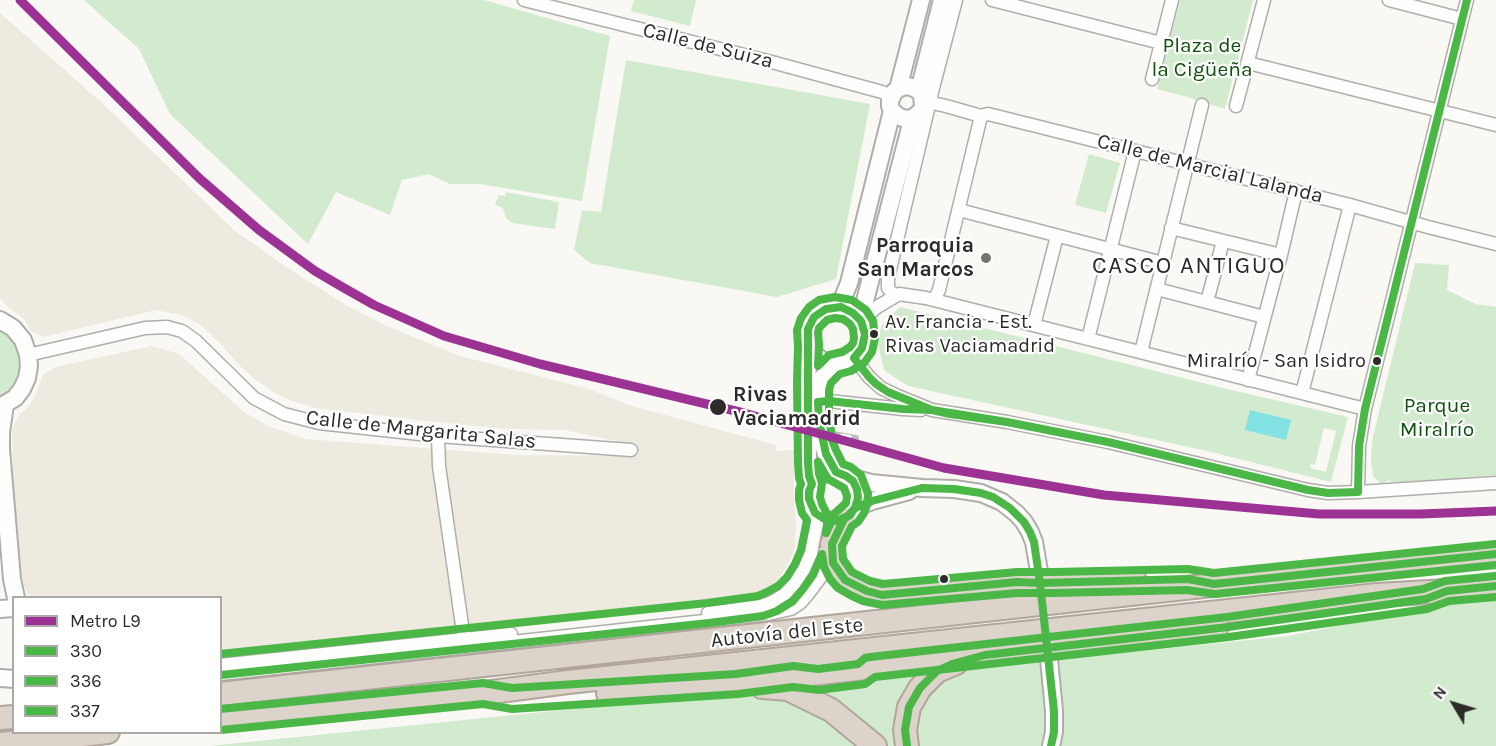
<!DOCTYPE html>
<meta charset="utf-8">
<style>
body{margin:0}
#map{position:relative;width:1496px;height:746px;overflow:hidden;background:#f9f8f4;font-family:Karla,sans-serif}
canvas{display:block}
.legend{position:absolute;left:12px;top:596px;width:210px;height:138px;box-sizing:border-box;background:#fff;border:2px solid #abaaa9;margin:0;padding:8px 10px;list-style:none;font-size:18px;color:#2c2b28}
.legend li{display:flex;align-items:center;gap:12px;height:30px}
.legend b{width:30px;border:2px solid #abaaa9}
.north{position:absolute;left:1424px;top:674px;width:60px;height:60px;-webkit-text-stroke:4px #fff;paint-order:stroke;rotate:308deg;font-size:16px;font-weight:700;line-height:24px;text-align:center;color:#2c2b28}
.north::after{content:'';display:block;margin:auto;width:21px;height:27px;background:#2c2b28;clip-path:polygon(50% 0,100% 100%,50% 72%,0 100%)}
</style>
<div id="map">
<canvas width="1496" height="746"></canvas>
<ul class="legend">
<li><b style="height:8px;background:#9c3293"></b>Metro L9</li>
<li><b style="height:8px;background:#4ab747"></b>330</li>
<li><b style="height:8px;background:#4ab747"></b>336</li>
<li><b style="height:8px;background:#4ab747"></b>337</li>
</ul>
<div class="north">N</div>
</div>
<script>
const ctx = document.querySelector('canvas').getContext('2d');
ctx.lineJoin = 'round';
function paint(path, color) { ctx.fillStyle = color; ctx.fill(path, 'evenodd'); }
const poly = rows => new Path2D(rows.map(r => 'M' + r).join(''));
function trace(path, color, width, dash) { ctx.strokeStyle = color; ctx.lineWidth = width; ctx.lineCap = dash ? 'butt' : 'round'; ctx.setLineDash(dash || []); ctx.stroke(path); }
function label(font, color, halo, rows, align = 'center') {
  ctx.font = font + ' Karla,sans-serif'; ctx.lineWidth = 4.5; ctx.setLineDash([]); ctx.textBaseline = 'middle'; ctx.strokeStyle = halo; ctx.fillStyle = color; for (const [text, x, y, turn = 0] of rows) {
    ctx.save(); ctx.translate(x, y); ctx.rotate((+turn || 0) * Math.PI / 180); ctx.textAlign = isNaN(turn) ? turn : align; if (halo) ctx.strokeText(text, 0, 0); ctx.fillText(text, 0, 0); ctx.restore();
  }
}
paint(poly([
 [0,13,101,102,234,230,285,266,344,304,387,326,460,356,586,388,632,406,776,445,776,451,794,450,794,500,796,521,795,549,790,561,775,585,746,601,221,657,220,598,32,597,27,593,24,586,19,560,13,477,12,429,19,415,30,405,37,391,43,375,55,367,152,346,179,354,244,412,268,426,306,439,517,455,638,456,631,444,564,430,506,429,444,423,315,408,293,401,273,392,253,378,239,365,219,342,201,325,182,315,156,310,43,337,31,332,24,319,9,308,0,298]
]), '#eeeae0');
paint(poly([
 [84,0,484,0,610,36,582,201,480,184,450,184,429,174,402,180,390,215,336,192,308,244,170,114,139,49],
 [634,0,696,0,690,26,631,11],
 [1180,0,1253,0,1225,109,1187,97,1157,89],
 [626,60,870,104,836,279,777,297,590,263,574,250,582,210,601,212],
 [1089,154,1120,163,1106,213,1075,205],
 [506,192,559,202,555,229,512,223,506,218,503,208,495,204,499,195,505,196],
 [1415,263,1449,265,1447,290,1475,304,1496,307,1496,475,1394,483,1389,480,1381,484,1373,476,1371,461,1372,441],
 [900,307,1223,388,1348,417,1331,482,1207,451,908,386,884,370,878,344,881,327,887,319],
 [1324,428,1336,431,1326,472,1310,468,1311,464,1315,465],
 [0,329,10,336,17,347,21,359,20,373,14,385,5,394,0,397],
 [1496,594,1496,746,209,746,1288,636]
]), '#d2ebce');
paint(poly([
 [1250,410,1291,420,1286,440,1245,430]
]), '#83e2e4');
const minor = poly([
 [524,0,768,61,882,92,891,96],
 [992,0,1161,43],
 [1389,0,1462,19],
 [1248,63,1496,125],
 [1152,79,1172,0],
 [923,101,946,106,981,116,988,114,1060,132,1350,205,1428,227,1496,244],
 [1236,106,1264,0],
 [959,210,1163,263],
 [1171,228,1281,255],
 [1157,289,1264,317],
 [894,296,888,288,888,278,933,88,956,0],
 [934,300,939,290,981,116],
 [1207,302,1223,241],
 [861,321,877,307,899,294,926,298,1365,409],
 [1034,325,1057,236],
 [1088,339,1135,151],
 [1141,352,1202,105],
 [28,355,145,328,167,327,182,331,196,341,254,398,284,414,319,423,438,436,631,450],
 [854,358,869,377,881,388,898,396,932,410,1007,422,1108,442,1308,490,1328,493,1358,492,1496,483],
 [1248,380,1281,255,1296,191],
 [1302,393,1350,205],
 [818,402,829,401,903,409,921,410],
 [438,436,439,466,464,639],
 [1358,492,1359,446,1365,409,1467,0],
 [708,613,761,606,772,602,785,594,795,583,804,569,811,553,818,517],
 [220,665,511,634],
 [220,674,768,614,791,609,800,603,808,594,820,578,824,566,825,552]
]);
const tertiary = poly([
 [898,89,921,0],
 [919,91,942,0],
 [838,307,843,298,849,283,892,111],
 [0,320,13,328,23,340,28,355,29,366,27,378,22,389,15,398,0,407],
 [860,320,911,124,913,118,921,111,923,106,922,95,919,91,912,87,905,86,898,89,894,92,890,101,890,106,892,111,898,116,905,119,913,118],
 [809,345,815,355,824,362,835,364,846,362,857,355,862,348,865,339,863,325,858,317,853,313,844,308,835,307,821,311,814,317,809,326,807,336,809,345,807,382,808,463,809,476,812,484],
 [835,364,829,370,822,378,819,388,818,412,822,442,826,454,836,472],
 [5,405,1,432,1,449,12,579,16,598],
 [849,477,854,484,858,495,857,503,854,511,846,518,837,521,826,520,818,517,811,506,809,499,809,491,816,479,821,475,830,472,841,473,849,477,871,483,922,488,954,489,981,493,1002,502,1017,514,1024,522,1030,532,1034,542,1039,571],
 [855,508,872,501,909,491],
 [0,609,14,608],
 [1049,659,1054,711,1054,732,1051,746],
 [0,678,14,679]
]);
const motorway = poly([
 [844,519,832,544,833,563,839,573,845,580,855,586,867,591,882,595,1017,582,1055,583,1135,581],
 [762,687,788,689,831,710,875,746],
 [608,693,737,684,793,676,1216,629],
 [220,694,1496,554],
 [0,718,14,717],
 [220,720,484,693,568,682,1377,595,1447,591,1496,586],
 [0,744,108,732],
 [907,746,905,730,909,707,920,688,937,671,956,663]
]);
trace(minor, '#afaeab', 15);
trace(tertiary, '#afaeab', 20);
trace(motorway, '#b0a69b', 26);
trace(minor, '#fefefd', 12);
trace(tertiary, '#fefefd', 16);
trace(motorway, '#dcd3ca', 22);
const rail = poly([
 [797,428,856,438]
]);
trace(rail, '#bebebe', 6);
trace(rail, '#fff', 4, [11]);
trace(poly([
 [841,307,853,313,861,321,865,334,862,348,854,358,869,377,876,384,888,392,932,410,903,409,829,401,818,402,819,421,826,454,836,472,846,476,853,481,857,489,858,498,855,508,848,516,837,521,826,520,815,513,809,499,809,491,812,484,809,476,808,463,808,329,814,317,826,309,841,307],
 [932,410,1007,422],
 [932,410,950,414,1007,422],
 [1007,422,1108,442,1192,462],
 [1192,462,1308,490],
 [1192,462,1308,490],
 [922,488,954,489,981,493,993,497,1010,508,1024,522,1030,532,1034,542,1040,583,1017,582,882,595,867,591,845,580,833,563,832,544,844,519,850,515,855,508,872,501,922,488],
 [1308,490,1328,493,1358,492],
 [1358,492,1359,446,1365,409,1467,0],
 [1040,583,1188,579,1214,584,1496,554],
 [1040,583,1054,711,1054,732,1051,746],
 [907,746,905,730,909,707,920,688,937,671,952,664,985,655,1228,627,1426,599,1447,591,1496,586]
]), '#4ab747', 8);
trace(poly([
 [835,318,843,319,850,324,853,329,854,338,853,343,850,347,842,352,829,355,818,366,819,344,818,333,819,328,827,320,835,318],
 [818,462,828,479,844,488,847,496,846,503,835,513,826,533,828,516,822,504,820,497,822,483,819,474,818,462],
 [221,675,709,623,763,616,777,611,793,601,803,589,813,575,822,554,824,567,830,579,838,588,850,595,863,601,882,605,1017,593,1055,593,1187,590,1215,594,1496,565],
 [221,730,483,704,512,709,738,694,793,687,819,690,865,684,875,677,1229,637,1427,609,1449,601,1496,597]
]), '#4ab747', 8);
trace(poly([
 [220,654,707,603,758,596,767,592,778,586,787,577,795,564,801,550,807,520,802,513,799,500,799,490,801,484,799,478,798,463,797,382,798,346,797,330,801,318,809,307,819,300,835,297,852,300,866,310,873,321,875,338,872,352,864,363,851,371,840,374,831,383,829,390,829,412,832,440,836,450,843,464,851,467,861,475,868,494,867,505,864,513,858,522,852,526,842,546,843,559,852,572,870,581,883,584,1017,572,1055,572,1188,569,1214,573,1495,544],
 [220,709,483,683,512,688,736,674,793,666,818,669,858,664,865,658,870,657,1227,617,1423,589,1445,581,1495,576]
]), '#4ab747', 8);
trace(poly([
 [20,0,199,178,259,230,315,271,344,288,374,305,444,336,540,364,744,413,944,468,1104,495,1319,514,1421,514,1496,511]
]), '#9c3293', 9);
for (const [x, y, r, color] of [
 [986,258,6,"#74736f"],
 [874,334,5,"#2c2b28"],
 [1377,361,5,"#2c2b28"],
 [718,407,9,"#2c2b28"],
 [944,579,5,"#2c2b28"]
]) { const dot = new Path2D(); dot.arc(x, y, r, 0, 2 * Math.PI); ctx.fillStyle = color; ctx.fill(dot); trace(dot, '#fff', 2); }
label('20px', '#2c2b28', '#fff', [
 ["Av. Francia - Est.",885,322],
 ["Rivas Vaciamadrid",885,346],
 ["Miralrío - San Isidro",1366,361,"right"]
], 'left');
label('21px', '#2c2b28', '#fff', [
 ["Calle de Suiza",708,46,14],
 ["Calle de Marcial Lalanda",1210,169,14],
 ["Calle de Margarita Salas",421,430,6],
 ["Autovía del Este",787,633,-6]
]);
label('21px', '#0d500d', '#fff', [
 ["Plaza de",1202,46],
 ["la Cigüeña",1202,70],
 ["Parque",1437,406],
 ["Miralrío",1437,430]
]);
label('bold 21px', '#2c2b28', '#fff', [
 ["Parroquia",974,246],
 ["San Marcos",974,270]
], 'right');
label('bold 21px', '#2c2b28', '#fff', [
 ["Rivas",733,395],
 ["Vaciamadrid",733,419]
], 'left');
ctx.letterSpacing = '1.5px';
label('24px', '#2c2b28', '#fff', [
 ["CASCO ANTIGUO",1189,266]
]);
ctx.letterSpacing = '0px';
</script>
